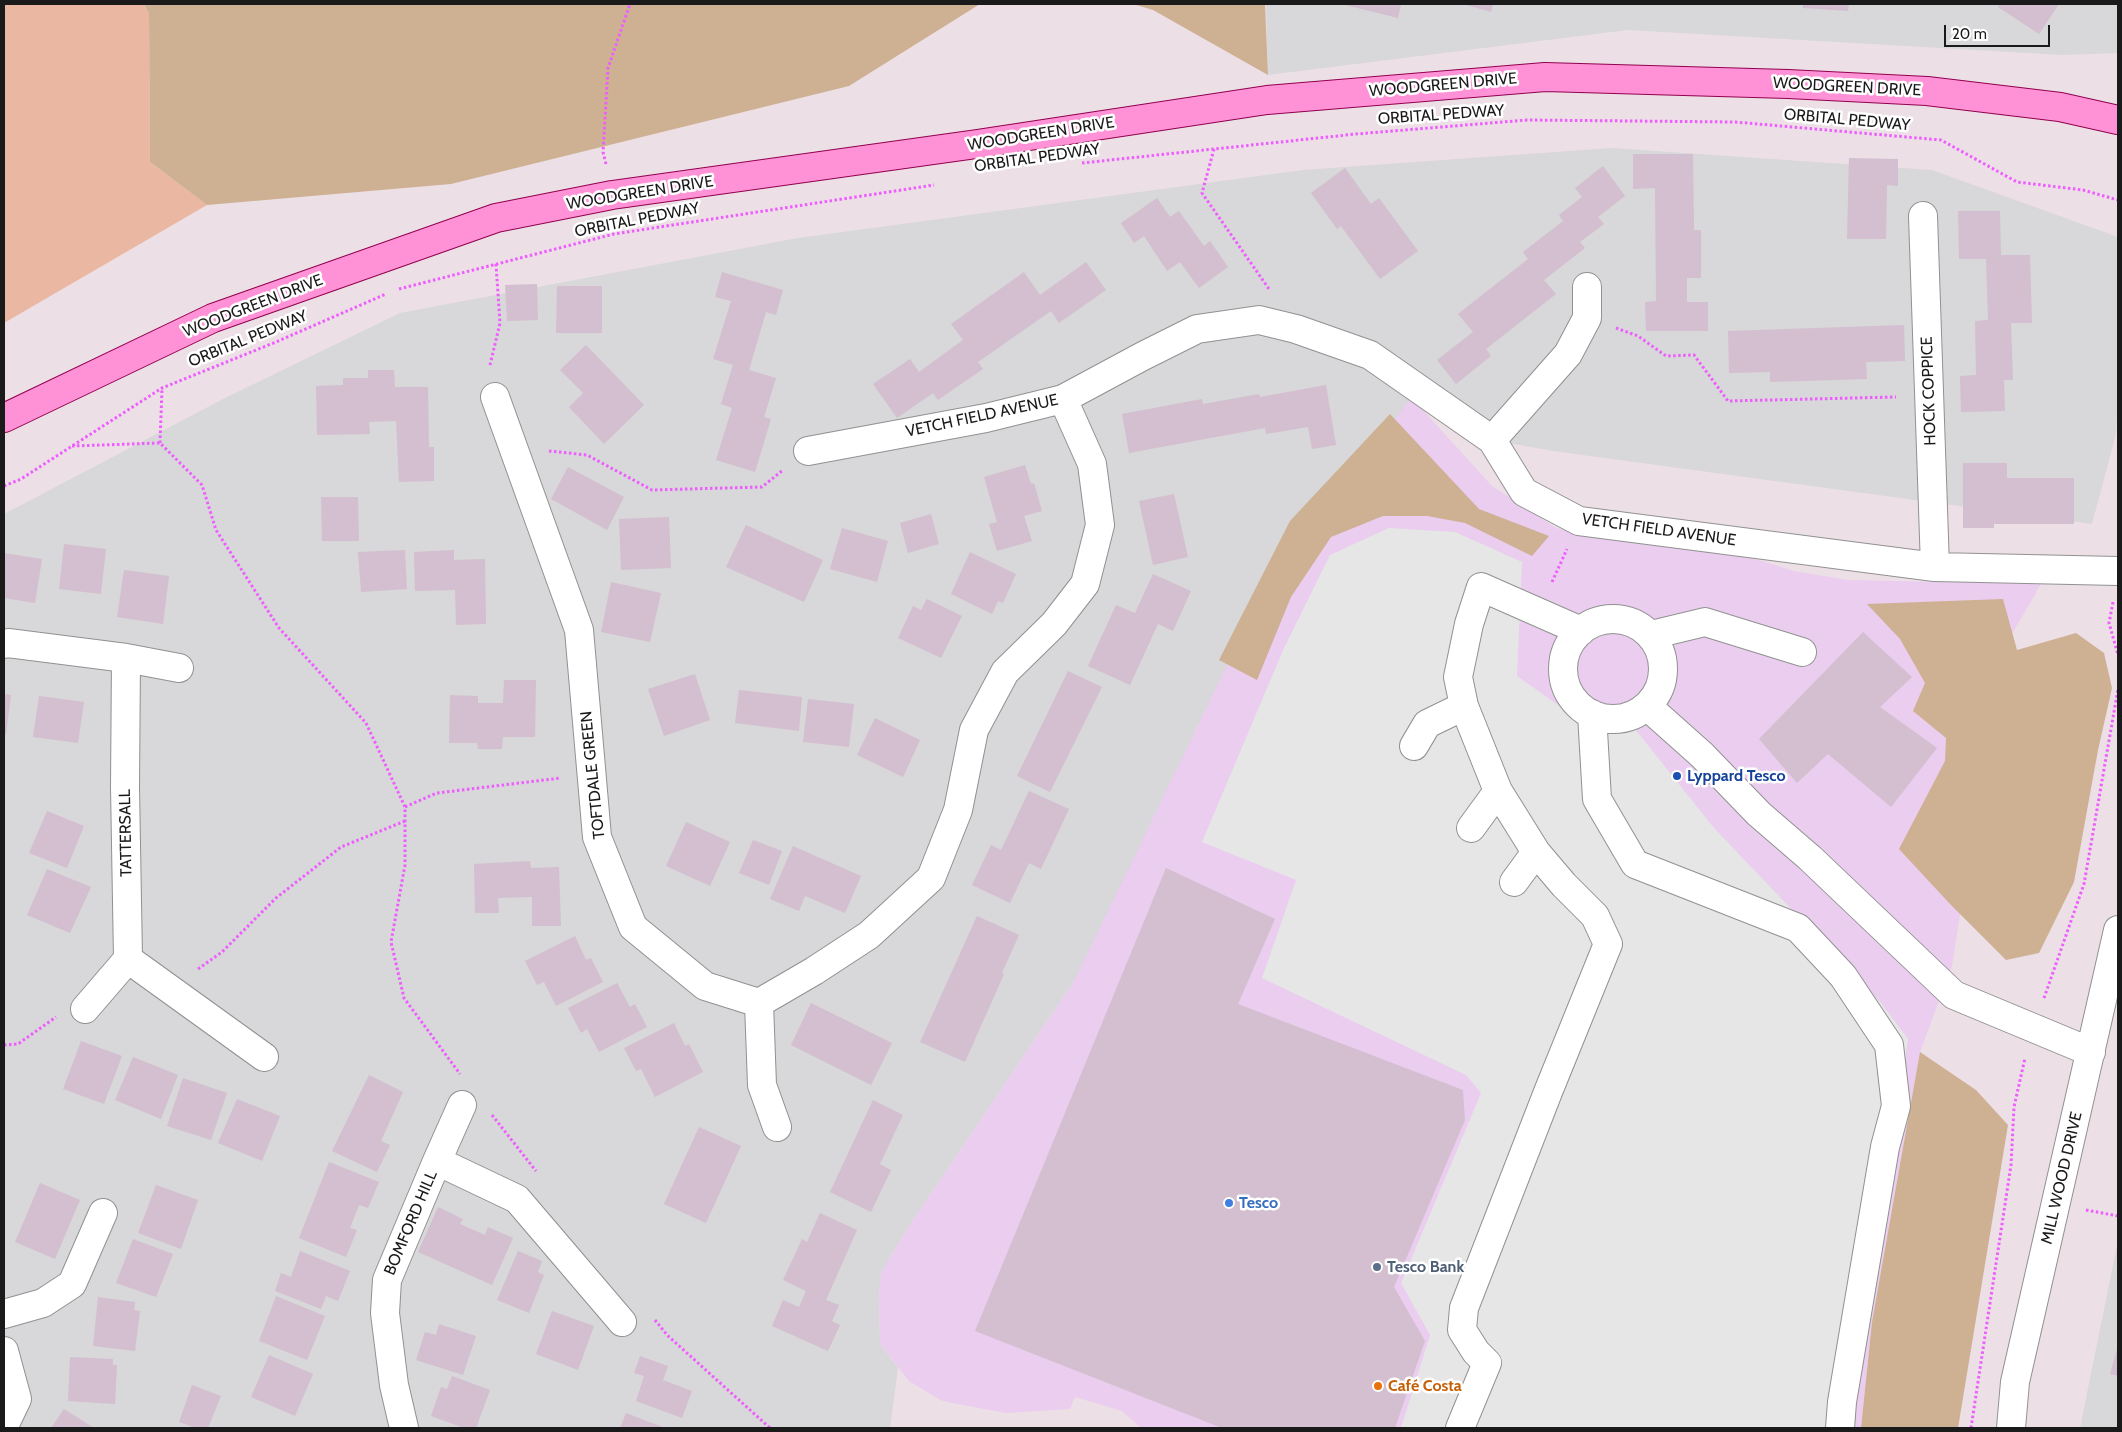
<!DOCTYPE html>
<meta charset="utf-8">
<style>
body{margin:0}
#map{position:relative;width:2122px;height:1432px;overflow:hidden;background:#eddfe6;font-family:Cabin,sans-serif}
canvas{display:block}
.frame{position:absolute;inset:0;border:5px solid #1a1a1a;pointer-events:none}
.scale{position:absolute;left:1944px;top:25px;width:106px;height:22px;box-sizing:border-box;border:2px solid #1a1a1a;border-top:0;padding-left:6px;font-size:15px;line-height:18px;white-space:nowrap;color:#1a1a1a;-webkit-text-stroke:4px #fff;paint-order:stroke}
</style>
<div id="map">
<canvas width="2122" height="1432"></canvas>
<div class="frame"></div>
<div class="scale">20 m</div>
</div>
<script>
const ctx = document.querySelector('canvas').getContext('2d');
ctx.lineJoin = 'round';
function paint(path, color) { ctx.fillStyle = color; ctx.fill(path, 'evenodd'); }
const poly = rows => new Path2D(rows.map(r => 'M' + r).join(''));
function trace(path, color, width, dash) { ctx.strokeStyle = color; ctx.lineWidth = width; ctx.lineCap = dash ? 'butt' : 'round'; ctx.setLineDash(dash || []); ctx.stroke(path); }
function label(font, color, halo, rows, align = 'center') {
  ctx.font = font + ' Cabin,sans-serif'; ctx.lineWidth = 5; ctx.setLineDash([]); ctx.textBaseline = 'middle'; ctx.strokeStyle = halo; ctx.fillStyle = color; for (const [text, x, y, turn = 0] of rows) {
    ctx.save(); ctx.translate(x, y); ctx.rotate((+turn || 0) * Math.PI / 180); ctx.textAlign = isNaN(turn) ? turn : align; if (halo) ctx.strokeText(text, 0, 0); ctx.fillText(text, 0, 0); ctx.restore();
  }
}
paint(poly([
 [1266,4,2118,4,2118,53,2062,55,1628,30,1268,75],
 [1612,148,1932,170,2118,237,2118,395,2116,434,2092,524,1553,451,1492,440,1411,397,1073,983,909,1226,881,1273,879,1295,880,1344,898,1368,890,1428,4,1428,4,514,225,398,400,313,798,238,1303,170],
 [2118,1240,2118,1428,2080,1428]
]), '#d8d7d9');
paint(poly([
 [1411,397,1492,486,1556,528,1608,539,1681,542,1732,552,1794,571,1848,580,2041,584,1975,698,1970,850,1952,966,1920,1052,1872,1322,1861,1428,1141,1428,1122,1411,1075,1397,1070,1409,1006,1413,942,1401,909,1381,880,1344,879,1295,881,1273,909,1226,1073,983,1243,632]
]), '#eacdef');
paint(poly([
 [4,4,144,4,149,14,150,162,207,205,4,323]
]), '#eab8a2');
paint(poly([
 [144,4,980,4,849,86,451,184,207,205,150,162,149,14],
 [1133,4,1265,4,1268,75,1153,10],
 [1390,414,1479,509,1549,536,1532,556,1465,523,1427,516,1383,516,1331,537,1291,597,1257,680,1219,660,1290,521],
 [2003,599,2017,650,2076,633,2104,653,2112,688,2098,750,2074,882,2039,953,2006,960,1951,905,1899,849,1945,761,1946,738,1913,711,1925,683,1900,639,1867,604],
 [1920,1052,1976,1090,2008,1125,1958,1428,1861,1428,1872,1322]
]), '#ceb092');
paint(poly([
 [1389,528,1455,532,1522,562,1517,676,1578,719,1635,729,1714,828,1881,1003,1908,1039,1850,1428,1401,1428,1430,1335,1401,1283,1481,1093,1466,1075,1262,978,1296,880,1202,842,1284,648,1330,555]
]), '#e6e6e6');
paint(poly([
 [1341,4,1401,4,1398,18],
 [1463,4,1493,4,1491,12],
 [1803,4,1849,4,1848,11,1803,8],
 [2000,4,2059,4,2039,34,1998,7],
 [1633,154,1693,154,1694,230,1701,230,1701,278,1687,278,1687,302,1708,302,1708,331,1646,331,1645,302,1656,301,1655,188,1633,189],
 [1849,158,1898,159,1898,186,1887,185,1886,239,1847,239],
 [1603,166,1625,196,1598,217,1604,224,1580,242,1585,248,1544,280,1556,294,1486,349,1491,356,1456,384,1437,360,1473,332,1458,314,1528,259,1523,252,1563,221,1559,215,1582,197,1575,188],
 [1345,168,1371,204,1379,198,1418,251,1380,279,1341,226,1337,229,1311,193],
 [1157,198,1170,217,1179,211,1204,246,1210,241,1228,267,1199,288,1180,262,1167,271,1144,236,1134,243,1121,223],
 [1958,211,2000,211,2001,255,2030,255,2032,323,2011,323,2013,380,2004,380,2005,411,1961,412,1960,376,1976,375,1975,321,1988,320,1986,259,1959,259],
 [1086,262,1106,290,1059,323,1051,311,978,362,983,369,938,400,933,393,897,418,873,384,910,359,919,372,963,340,951,324,1024,272,1040,295],
 [722,272,783,290,776,315,766,312,749,370,776,378,764,417,771,419,755,472,716,460,732,408,721,404,733,365,713,359,731,301,715,297],
 [537,284,538,320,507,321,505,285],
 [557,286,602,286,602,333,556,333],
 [1904,325,1905,361,1866,362,1867,379,1770,382,1770,372,1729,373,1728,331],
 [586,345,644,405,604,444,569,407,583,393,560,370],
 [368,370,394,370,395,387,428,387,429,447,434,447,434,481,399,482,396,421,369,422,370,434,317,435,316,386,343,385,343,378,368,378],
 [1326,385,1336,445,1312,449,1308,427,1266,434,1265,428,1129,453,1122,414,1202,399,1203,404,1259,394,1260,397],
 [1963,463,2007,463,2007,478,2074,478,2074,524,1994,524,1994,528,1963,528],
 [1025,465,1031,484,1034,483,1042,511,1024,516,1032,541,997,551,989,524,997,522,984,477],
 [568,467,624,497,607,530,551,499],
 [1174,494,1188,557,1153,565,1139,501],
 [321,497,358,497,359,541,322,541],
 [931,514,939,544,908,553,900,523],
 [669,517,671,568,621,570,619,519],
 [746,525,823,560,804,602,726,567],
 [842,528,888,541,877,582,830,569],
 [64,544,106,549,101,594,59,589],
 [405,550,407,589,361,592,358,552],
 [454,550,454,560,485,559,486,624,456,625,455,590,415,591,414,552],
 [970,552,1016,574,1003,603,998,601,992,614,951,594],
 [4,553,42,559,35,603,4,598],
 [124,570,169,576,163,624,117,617],
 [1153,574,1191,591,1173,631,1158,624,1130,685,1088,666,1116,605,1135,613],
 [611,582,661,593,650,642,601,632],
 [927,599,962,616,941,658,898,638,913,606,921,610],
 [1863,632,1912,677,1880,707,1937,748,1891,807,1828,754,1797,783,1759,739],
 [1068,671,1102,687,1050,792,1017,776],
 [695,674,710,720,664,736,648,689],
 [504,680,536,680,535,737,503,737,502,749,478,749,477,743,449,743,450,695,478,696,478,703,503,703],
 [739,690,802,697,799,731,735,723],
 [4,694,11,695,6,735,4,734],
 [39,696,84,702,78,743,33,737],
 [808,699,854,704,849,747,803,742],
 [875,718,920,740,903,777,857,755],
 [1029,791,1069,809,1041,869,1029,863,1010,903,972,885,991,845,1001,850],
 [47,811,84,826,67,868,29,853],
 [686,822,730,842,710,886,666,866],
 [753,840,782,851,769,885,739,873],
 [793,846,861,876,845,913,805,896,799,911,770,899],
 [530,861,531,868,559,867,561,926,532,926,532,897,498,898,499,913,475,913,474,864],
 [1166,868,1275,919,1238,1004,1463,1090,1465,1120,1394,1287,1425,1341,1395,1428,1222,1428,975,1331],
 [47,869,91,887,70,933,27,915],
 [977,916,1019,935,1002,973,1004,974,965,1062,920,1042],
 [575,936,586,960,591,958,603,982,556,1006,544,982,537,985,525,961],
 [617,983,630,1007,635,1004,647,1027,599,1052,587,1029,581,1033,568,1008],
 [811,1003,892,1043,871,1085,791,1045],
 [674,1023,685,1046,689,1044,703,1072,655,1097,641,1069,636,1071,624,1048],
 [81,1041,122,1056,104,1104,63,1089],
 [133,1057,178,1075,161,1119,115,1100],
 [369,1075,403,1092,381,1141,390,1145,377,1172,332,1151],
 [183,1078,227,1093,211,1140,167,1126],
 [237,1099,280,1116,262,1161,218,1143],
 [873,1100,903,1115,880,1164,891,1170,871,1212,830,1192],
 [699,1127,741,1146,706,1223,664,1204],
 [329,1162,379,1182,368,1208,359,1205,350,1228,357,1230,346,1257,299,1238],
 [40,1183,80,1200,55,1259,15,1242],
 [156,1185,198,1200,181,1249,138,1233],
 [438,1207,463,1219,460,1224,485,1235,488,1227,513,1238,492,1285,418,1252],
 [820,1213,857,1230,826,1300,839,1305,832,1321,840,1325,828,1351,772,1326,783,1300,799,1307,806,1291,783,1280,802,1239,807,1242],
 [133,1239,173,1254,156,1297,116,1283],
 [300,1251,350,1271,338,1301,326,1296,321,1309,275,1291,281,1273,291,1277],
 [518,1251,542,1261,538,1272,544,1275,529,1313,497,1300],
 [276,1296,325,1316,307,1360,259,1341],
 [98,1297,135,1302,134,1310,140,1311,135,1351,93,1346],
 [552,1311,594,1326,578,1370,536,1354],
 [439,1324,476,1336,463,1375,416,1360,425,1332,436,1335],
 [2118,1345,2118,1376,2110,1374],
 [269,1355,313,1374,295,1416,251,1397],
 [640,1356,668,1366,663,1380,692,1391,682,1418,636,1401,644,1376,634,1373],
 [70,1357,113,1359,113,1365,117,1365,115,1404,68,1401],
 [452,1376,490,1390,476,1428,464,1428,431,1416,441,1387,447,1389],
 [192,1385,221,1396,208,1428,196,1428,179,1422],
 [64,1409,94,1428,51,1428],
 [626,1413,665,1428,620,1428]
]), '#d3bfcf');
const minor = poly([
 [1923,216,1935,567],
 [495,397,579,630,597,837,633,927,705,986,759,1003,814,971,869,935,931,878,958,810,974,730,1005,672,1054,624,1085,584,1100,525,1092,464,1063,399],
 [1492,440,1568,354,1587,318,1587,287],
 [808,451,986,418,1063,399,1143,356,1197,329,1259,320,1296,329,1370,355,1492,440,1524,492,1579,521,1935,567,2118,571],
 '1563 669a50 50 0 1 1 100 0a50 50 0 1 1-100 0Z',
 [1651,635,1705,622,1802,652],
 [4,644,8,643,126,658,179,668],
 [126,658,125,787,128,959,264,1057],
 [1647,706,1702,755,1759,814,1810,858,1954,995,2091,1052],
 [1592,714,1597,799,1635,864,1798,928,1843,976,1889,1045,1896,1106,1885,1147,1842,1402,1840,1428],
 [1414,746,1427,724,1464,706],
 [1471,828,1498,791],
 [1514,882,1536,852],
 [759,1003,762,1085,777,1127],
 [85,1009,128,959],
 [437,1161,462,1105],
 [4,1314,43,1303,72,1284,103,1213],
 [4,1351,17,1399,4,1426],
 [404,1428,394,1385,385,1313,387,1280,437,1161,517,1199,622,1322],
 [1460,1428,1487,1363,1476,1352,1462,1330,1464,1308,1548,1092,1608,944,1595,916,1564,885,1536,852,1498,791,1464,706,1458,677,1469,624,1481,587,1581,631],
 [2011,1428,2015,1382,2118,930]
]);
const major = poly([
 [4,418,213,318,496,218,612,195,977,144,1267,100,1545,77,1788,84,1927,91,2060,107,2118,120]
]);
trace(minor, '#919191', 30);
trace(major, '#91004d', 30);
trace(poly([
 [1214,149,1202,193,1269,289],
 [1082,163,1356,134,1527,120,1735,122,1941,140,2017,182,2083,190,2118,200],
 [606,164,603,152,608,68,630,4],
 [399,289,614,234,934,185],
 [1616,328,1638,336,1666,356,1694,355,1728,401,1896,397],
 [490,365,500,323,496,264],
 [160,443,162,389],
 [72,446,160,443,202,485,216,530,279,628,366,723,405,807,405,865,391,942,404,998,460,1074],
 [549,451,587,455,652,490,762,487,783,470],
 [4,486,21,479,162,388,276,342,386,294],
 [1552,582,1567,549],
 [2113,602,2109,623,2118,655],
 [405,807,437,793,561,778],
 [198,969,222,952,276,898,341,847,405,821],
 [2044,998,2084,884,2118,689],
 [4,1045,18,1044,56,1017],
 [492,1115,536,1171],
 [2086,1210,2118,1216],
 [655,1320,667,1335,770,1428],
 [1971,1428,2011,1165,2014,1107,2025,1058]
]), '#ee5efe', 3, [2.5, 2.5]);
trace(minor, '#fff', 28);
trace(major, '#ff92d7', 28);
for (const [x, y, r, color] of [
 [1677,776,5,"#1a4fb4"],
 [1229,1203,5,"#3f7fe0"],
 [1377,1267,5,"#5c6f8a"],
 [1378,1386,5,"#e8710a"]
]) { const dot = new Path2D(); dot.arc(x, y, r, 0, 2 * Math.PI); ctx.fillStyle = color; ctx.fill(dot); trace(dot, '#fff', 2); }
label('16px', '#1a1a1a', '#fff', [
 ["WOODGREEN DRIVE",1443,85,-5],
 ["WOODGREEN DRIVE",1847,87,3],
 ["ORBITAL PEDWAY",1441,115,-4],
 ["ORBITAL PEDWAY",1847,120,5],
 ["WOODGREEN DRIVE",1041,134,-9],
 ["ORBITAL PEDWAY",1037,158,-8],
 ["WOODGREEN DRIVE",640,193,-9],
 ["ORBITAL PEDWAY",637,220,-11],
 ["WOODGREEN DRIVE",253,306,-21],
 ["ORBITAL PEDWAY",248,339,-22],
 ["HOCK COPPICE",1929,391,-92],
 ["VETCH FIELD AVENUE",982,416,-12],
 ["VETCH FIELD AVENUE",1659,530,8],
 ["TOFTDALE GREEN",593,775,-96],
 ["TATTERSALL",126,833,-91],
 ["MILL WOOD DRIVE",2062,1178,-77],
 ["BOMFORD HILL",411,1223,-67]
]);
label('bold 16px', '#164399', '#fff', [
 ["Lyppard Tesco",1687,776]
], 'left');
label('bold 16px', '#366cbe', '#fff', [
 ["Tesco",1239,1203]
], 'left');
label('bold 16px', '#4e5e75', '#fff', [
 ["Tesco Bank",1387,1267]
], 'left');
label('bold 16px', '#c56008', '#fff', [
 ["Café Costa",1388,1386]
], 'left');
</script>
